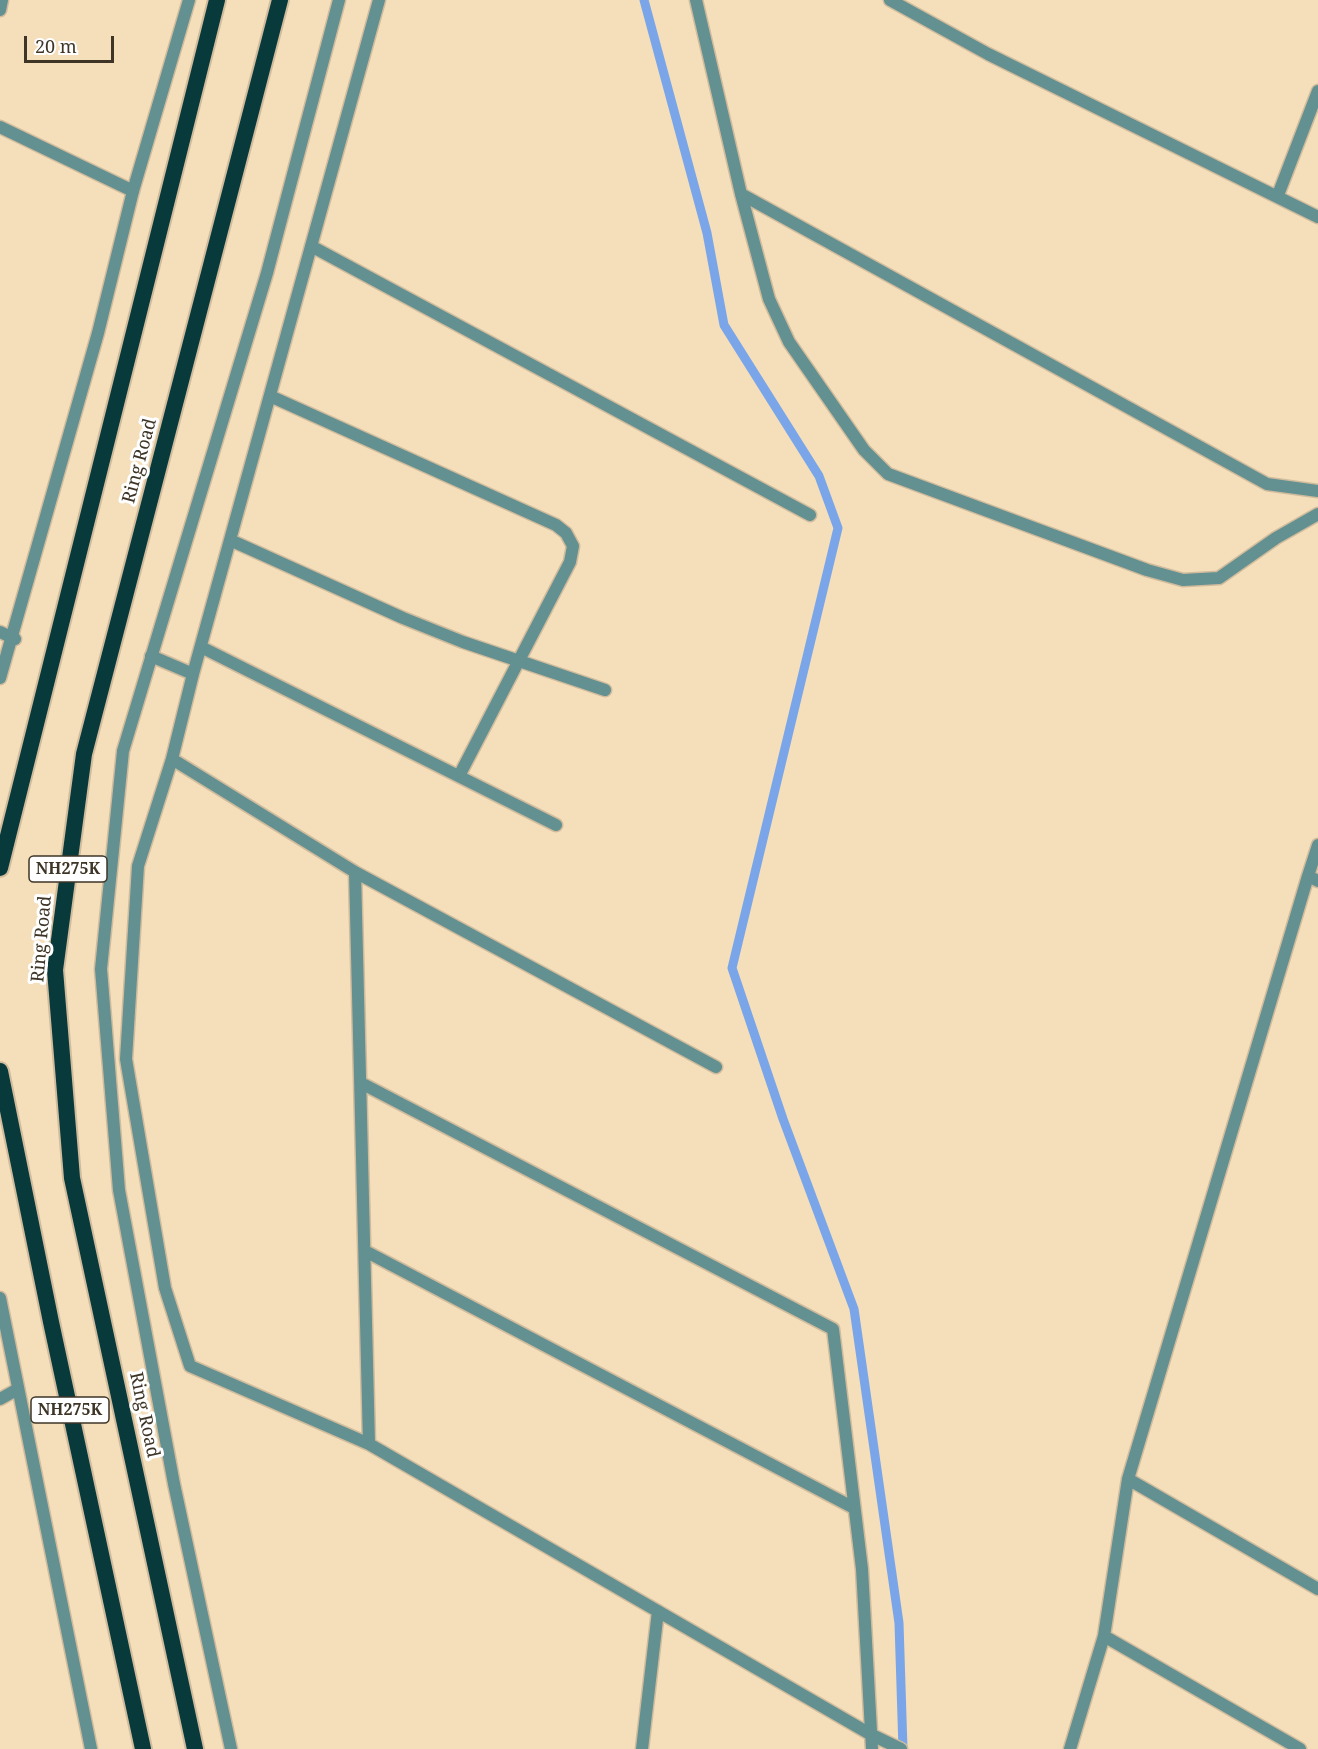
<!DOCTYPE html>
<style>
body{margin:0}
#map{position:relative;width:1318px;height:1749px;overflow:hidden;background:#f5deba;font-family:"Noto Serif",serif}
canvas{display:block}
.scale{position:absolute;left:24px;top:36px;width:90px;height:27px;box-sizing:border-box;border:3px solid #3e3527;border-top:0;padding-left:8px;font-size:18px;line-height:21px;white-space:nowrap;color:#3e3527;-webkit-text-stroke:4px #fff;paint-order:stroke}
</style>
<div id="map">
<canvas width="1318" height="1749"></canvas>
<div class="scale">20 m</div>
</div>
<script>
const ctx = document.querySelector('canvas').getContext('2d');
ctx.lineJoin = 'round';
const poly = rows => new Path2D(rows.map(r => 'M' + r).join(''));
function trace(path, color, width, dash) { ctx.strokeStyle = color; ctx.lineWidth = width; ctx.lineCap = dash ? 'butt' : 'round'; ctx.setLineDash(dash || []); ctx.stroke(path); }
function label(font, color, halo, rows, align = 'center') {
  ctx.font = font + ' "Noto Serif",serif'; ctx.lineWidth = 6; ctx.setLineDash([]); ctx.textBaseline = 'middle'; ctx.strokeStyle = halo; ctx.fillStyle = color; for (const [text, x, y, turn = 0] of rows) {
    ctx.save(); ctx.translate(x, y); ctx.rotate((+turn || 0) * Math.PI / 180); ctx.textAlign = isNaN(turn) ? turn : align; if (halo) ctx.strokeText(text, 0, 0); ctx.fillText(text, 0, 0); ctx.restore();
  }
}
trace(poly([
 [644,0,707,233,724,325,819,476,838,528,732,968,783,1119,854,1309,899,1623,903,1749]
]), '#7aa6e9', 9);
const minor = poly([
 [696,0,741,194,1267,484,1318,491],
 [0,10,2,0],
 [0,127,133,191],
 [741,194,769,299,789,342,864,450,888,474,1147,570,1183,580,1219,578,1276,538,1318,514],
 [1278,195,1318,91],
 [311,246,810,515],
 [270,396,556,525,566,533,573,546,570,562,459,776],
 [230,540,403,618,463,642,605,690],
 [0,632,15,639],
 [201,647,556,825],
 [151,656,193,674,172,759,355,872,716,1067],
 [193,674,379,0],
 [172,759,138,866,126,1059,165,1288,190,1366,369,1444,870,1734,901,1749],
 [1318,845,1308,876,1318,881],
 [355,872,369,1444],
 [361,1083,833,1329,862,1569,872,1749],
 [365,1251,854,1508],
 [0,1399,18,1389],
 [1128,1479,1318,1589],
 [1104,1636,1300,1749],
 [642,1749,658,1611],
 [1070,1749,1104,1636,1128,1479,1308,876]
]);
const tertiary = poly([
 [890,0,988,54,1318,217],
 [0,678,98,333,133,191,189,0],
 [0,1298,91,1749],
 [231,1749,174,1484,119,1190,101,969,123,751,267,273,339,0]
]);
const trunk = poly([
 [0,868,217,0],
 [0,1071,51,1322,143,1749],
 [195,1749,72,1178,55,970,84,754,280,0]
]);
trace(minor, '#d0bc9d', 15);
trace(tertiary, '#d0bc9d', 15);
trace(trunk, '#d0bc9d', 20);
trace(minor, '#639091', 12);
trace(tertiary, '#639091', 12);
trace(trunk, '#083a3c', 16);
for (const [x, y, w] of [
 [68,869,78],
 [70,1410,78]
]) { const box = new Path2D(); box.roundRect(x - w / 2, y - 13, w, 26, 4.5); ctx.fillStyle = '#fff'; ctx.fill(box); trace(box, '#3e3527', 1.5); }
label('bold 16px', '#3e3527', null, [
 ["NH275K",68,869],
 ["NH275K",70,1410]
]);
label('18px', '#3e3527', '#fff', [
 ["Ring Road",140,461,-75],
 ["Ring Road",42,939,-85],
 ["Ring Road",144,1415,78]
]);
</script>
